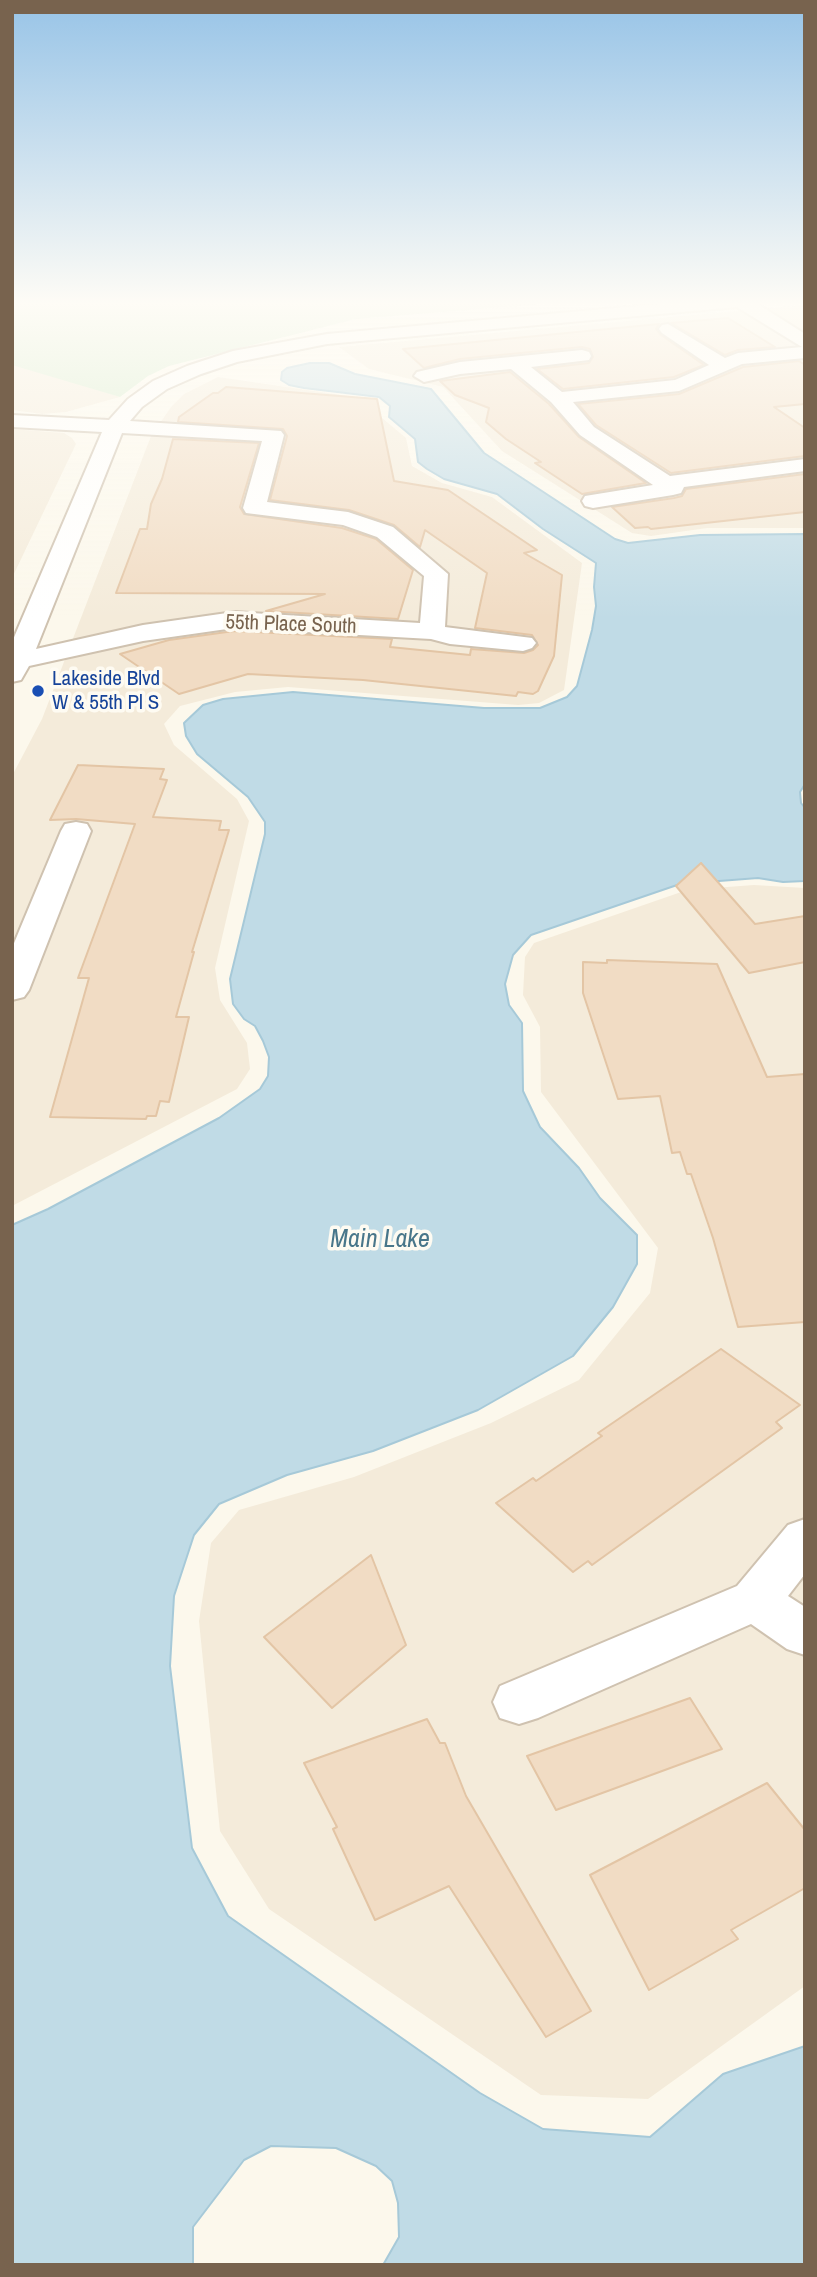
<!DOCTYPE html>
<style>
body{margin:0}
#map{position:relative;width:817px;height:2277px;overflow:hidden;background:#fcf8ec;font-family:"Archivo Narrow",sans-serif}
canvas{display:block}
.frame{position:absolute;inset:0;border:14px solid #78634e;pointer-events:none}
</style>
<div id="map">
<canvas width="817" height="2277"></canvas>
<div class="frame"></div>
</div>
<script>
const ctx = document.querySelector('canvas').getContext('2d');
ctx.lineJoin = 'round';
function paint(path, color) { ctx.fillStyle = color; ctx.fill(path, 'evenodd'); }
const poly = rows => new Path2D(rows.map(r => 'M' + r).join(''));
function trace(path, color, width, dash) { ctx.strokeStyle = color; ctx.lineWidth = width; ctx.lineCap = dash ? 'butt' : 'round'; ctx.setLineDash(dash || []); ctx.stroke(path); }
function label(font, color, halo, rows, align = 'center') {
  ctx.font = font + ' "Archivo Narrow",sans-serif'; ctx.lineWidth = 7; ctx.setLineDash([]); ctx.textBaseline = 'middle'; ctx.strokeStyle = halo; ctx.fillStyle = color; for (const [text, x, y, turn = 0] of rows) {
    ctx.save(); ctx.translate(x, y); ctx.rotate((+turn || 0) * Math.PI / 180); ctx.textAlign = isNaN(turn) ? turn : align; if (halo) ctx.strokeText(text, 0, 0); ctx.fillText(text, 0, 0); ctx.restore();
  }
}
paint(poly([
 [805,305,805,528,707,528,651,536,632,533,502,451,443,387,369,369,339,347],
 [12,363,120,397,66,412,42,414,12,410],
 [218,377,369,399,377,404,381,417,406,438,412,466,442,483,492,497,582,563,564,690,539,703,518,705,288,687,235,692,180,706,164,724,174,745,237,799,249,821,215,968,220,1000,247,1043,250,1069,237,1089,12,1206,12,776,42,719,151,436,171,407,184,394],
 [12,429,64,433,72,438,76,444,12,578],
 [754,885,805,888,805,1986,648,2099,541,2095,269,1909,220,1831,199,1621,211,1543,239,1510,354,1477,491,1423,579,1380,650,1293,658,1248,541,1092,540,1027,523,995,525,957,534,943,687,890]
]), '#f4ebda');
paint(poly([
 [12,301,579,301,356,319,169,366,148,376,120,397,12,365]
]), '#d2eaca');
const water = poly([
 [310,363,329,363,355,374,431,389,484,453,615,539,628,543,700,535,805,534,805,784,800,792,801,803,805,808,805,881,783,882,758,878,680,884,531,935,513,955,505,984,509,1005,522,1023,523,1091,540,1127,579,1168,600,1198,637,1235,637,1264,613,1307,573,1356,478,1410,373,1451,287,1475,219,1504,194,1535,174,1596,170,1666,192,1848,228,1916,480,2093,543,2129,650,2137,723,2074,805,2046,805,2265,383,2265,399,2237,398,2203,392,2181,376,2166,336,2148,271,2146,244,2160,193,2227,193,2265,12,2265,12,1225,48,1209,219,1118,260,1089,268,1076,269,1057,263,1041,255,1026,244,1019,233,1004,230,979,265,834,265,822,248,797,197,754,186,736,184,723,203,705,223,699,293,692,484,708,540,708,567,697,577,686,592,630,596,606,594,587,596,563,543,529,497,494,444,479,427,469,418,462,415,439,389,417,390,406,379,397,304,388,289,385,281,380,282,372,287,368,310,363]
]);
paint(water, '#c0dbe6');
trace(water, '#a6c9d8', 2);
const building = poly([
 [728,318,775,347,738,350,725,355,671,323,728,318],
 [659,324,656,329,661,335,704,365,674,377,563,389,537,369,589,363,593,357,590,349,582,347,460,359,424,368,403,349,659,324],
 [799,361,805,365,805,404,774,407,805,428,805,456,671,473,596,425,578,404,679,394,743,367,799,361],
 [510,372,549,404,579,437,646,483,582,494,535,463,541,462,506,439,486,422,489,408,455,395,440,381,510,372],
 [226,387,377,399,394,481,448,490,537,550,524,553,562,575,554,656,538,691,533,694,518,692,516,696,363,680,248,674,179,694,120,654,169,640,234,631,392,639,390,647,470,655,471,649,524,653,533,650,538,645,532,635,475,628,487,573,425,530,420,547,394,525,349,510,270,500,287,436,283,429,178,422,179,417,213,393,218,393,226,387],
 [173,439,259,443,240,507,244,514,342,528,376,539,413,570,398,619,266,611,325,594,116,593,140,529,147,529,151,504,162,479,173,439],
 [805,474,805,512,651,529,648,527,635,528,612,507,674,498,682,496,686,489,805,474],
 [78,765,164,769,160,779,167,780,153,817,221,821,219,830,229,830,192,952,194,952,176,1017,189,1017,169,1102,160,1101,156,1116,147,1116,146,1119,50,1117,89,978,78,978,135,824,76,819,50,820,78,765],
 [701,863,755,924,805,916,805,962,749,973,676,886,701,863],
 [607,960,717,964,767,1077,805,1074,805,1322,738,1327,713,1238,691,1174,687,1174,680,1152,672,1153,660,1096,618,1099,583,993,583,962,607,963,607,960],
 [721,1349,800,1405,776,1422,782,1428,592,1565,588,1561,573,1572,496,1503,533,1478,536,1481,602,1436,598,1433,721,1349],
 [371,1555,406,1645,332,1708,264,1637,371,1555],
 [690,1698,722,1749,556,1810,527,1756,690,1698],
 [427,1719,440,1743,445,1743,466,1796,591,2011,546,2037,449,1886,375,1920,333,1829,337,1827,304,1763,427,1719],
 [767,1783,805,1830,805,1888,731,1930,738,1939,649,1990,590,1875,767,1783]
]);
paint(building, '#f1dcc4');
trace(building, '#e3c5a5', 2);
const minor = poly([
 [693,301,753,301,805,334,805,358,742,364,679,391,573,402,594,427,670,476,805,459,805,471,684,487,681,493,673,495,593,508,585,506,582,501,585,496,653,485,580,435,551,402,511,369,460,374,424,382,414,376,417,372,460,362,582,350,589,352,591,356,589,360,531,367,562,392,675,380,709,365,662,333,659,329,662,325,668,324,725,358,738,353,802,347,737,307,327,344,237,362,201,374,167,389,142,407,130,421,281,431,284,435,267,502,348,512,393,527,448,574,445,627,532,638,536,643,532,648,523,651,450,644,431,639,234,628,143,641,29,666,21,680,12,682,12,642,102,432,12,427,12,415,109,420,128,399,153,381,187,366,233,351,327,334,693,301],
 [122,433,262,441,243,508,246,513,343,525,377,537,424,576,420,623,234,612,143,625,36,649,122,433],
 [76,822,87,824,91,831,29,990,24,997,12,1000,12,948,61,831,65,824,76,822],
 [805,1519,805,1574,788,1596,805,1607,805,1655,787,1649,751,1624,538,1718,519,1724,500,1718,493,1702,500,1686,737,1586,788,1525,805,1519]
]);
trace(minor, '#cfc2b0', 4);
paint(minor, '#fff');
const sky = ctx.createLinearGradient(0, 0, 0, 619);
sky.addColorStop(0, '#98c4e7');
sky.addColorStop(0.49, '#fefcf6');
sky.addColorStop(1, '#fefcf600');
ctx.fillStyle = sky;
ctx.fillRect(0, 0, 817, 619);
for (const [x, y, r, color] of [
 [38,691,7,"#1a4fb4"]
]) { const dot = new Path2D(); dot.arc(x, y, r, 0, 2 * Math.PI); ctx.fillStyle = color; ctx.fill(dot); trace(dot, '#fefbf2', 2.5); }
label('21px', '#78634e', '#fefbf2', [
 ["55th Place South",291,625,2]
]);
label('21px', '#164399', '#fefbf2', [
 ["Lakeside Blvd",52,679],
 ["W & 55th Pl S",52,703]
], 'left');
label('italic 26px', '#48768a', '#fefbf2', [
 ["Main Lake",380,1240]
]);
</script>
